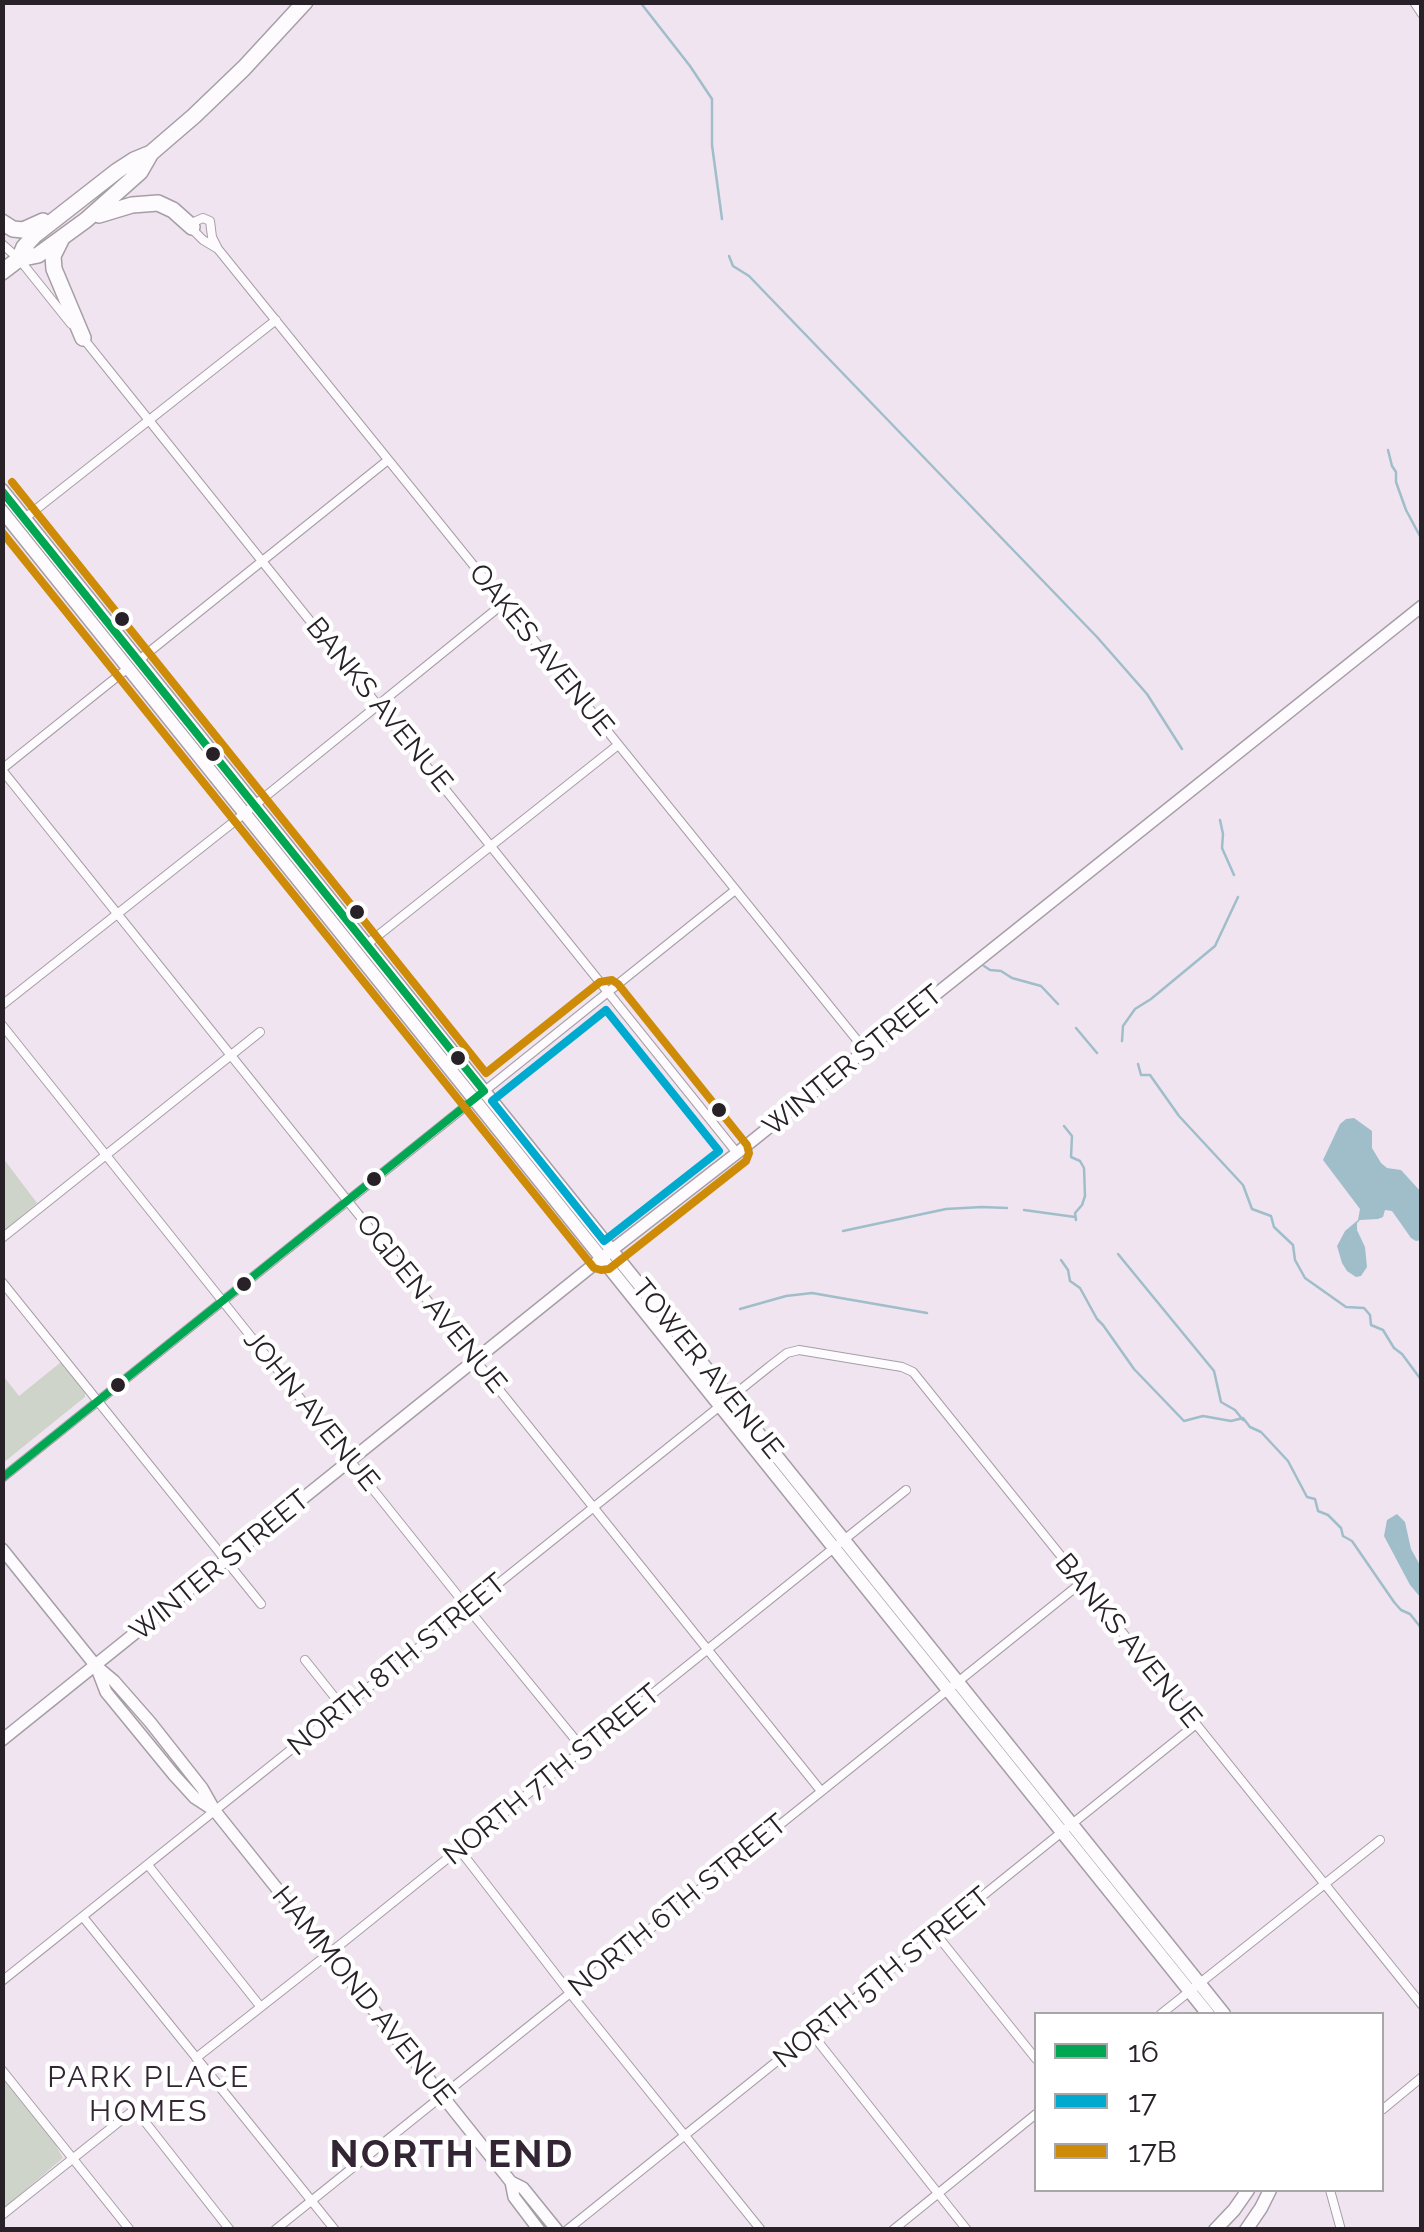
<!DOCTYPE html>
<style>
body{margin:0}
#map{position:relative;width:1424px;height:2232px;overflow:hidden;background:#f0e4f0;font-family:Raleway,sans-serif}
canvas{display:block}
.frame{position:absolute;inset:0;border:5px solid #282128;pointer-events:none}
.legend{position:absolute;left:1034px;top:2012px;width:350px;height:180px;box-sizing:border-box;background:#fff;border:2px solid #a9a6a9;margin:0;padding:12px 18px;list-style:none;font-size:30px;color:#282128}
.legend li{display:flex;align-items:center;gap:20px;height:50px}
.legend b{width:50px;border:2px solid #a9a6a9}
</style>
<div id="map">
<canvas width="1424" height="2232"></canvas>
<div class="frame"></div>
<ul class="legend">
<li><b style="height:12px;background:#00a651"></b>16</li>
<li><b style="height:12px;background:#00a9ce"></b>17</li>
<li><b style="height:12px;background:#ce8b08"></b>17B</li>
</ul>
</div>
<script>
const ctx = document.querySelector('canvas').getContext('2d');
ctx.lineJoin = 'round';
function paint(path, color) { ctx.fillStyle = color; ctx.fill(path, 'evenodd'); }
const poly = rows => new Path2D(rows.map(r => 'M' + r).join(''));
function trace(path, color, width, dash) { ctx.strokeStyle = color; ctx.lineWidth = width; ctx.lineCap = dash ? 'butt' : 'round'; ctx.setLineDash(dash || []); ctx.stroke(path); }
function label(font, color, halo, rows, align = 'center') {
  ctx.font = font + ' Raleway,sans-serif'; ctx.lineWidth = 9; ctx.setLineDash([]); ctx.textBaseline = 'middle'; ctx.strokeStyle = halo; ctx.fillStyle = color; for (const [text, x, y, turn = 0] of rows) {
    ctx.save(); ctx.translate(x, y); ctx.rotate((+turn || 0) * Math.PI / 180); ctx.textAlign = isNaN(turn) ? turn : align; if (halo) ctx.strokeText(text, 0, 0); ctx.fillText(text, 0, 0); ctx.restore();
  }
}
paint(poly([
 [3,1158,37,1203,3,1232,2,1232],
 [61,1362,85,1392,85,1397,3,1463,3,1380,5,1378,19,1396],
 [2,2078,55,2144,63,2158,3,2209]
]), '#ced4ca');
paint(poly([
 [1354,1118,1372,1131,1372,1148,1381,1163,1387,1168,1401,1170,1422,1193,1421,1240,1416,1241,1411,1238,1392,1211,1385,1210,1383,1217,1378,1219,1360,1220,1357,1223,1357,1230,1365,1247,1367,1267,1361,1276,1356,1277,1347,1271,1342,1263,1337,1246,1345,1231,1358,1220,1360,1209,1323,1160,1340,1124,1346,1119],
 [1397,1514,1405,1522,1411,1549,1421,1567,1421,1598,1410,1585,1384,1536,1387,1520]
]), '#9fbeca');
trace(poly([
 [640,2,690,66,712,99,712,145,722,219],
 [729,256,733,266,749,276,1097,637,1147,694,1182,749],
 [1388,450,1392,466,1396,472,1396,482,1406,510,1422,540],
 [1220,820,1223,834,1222,848,1234,875],
 [984,966,990,970,1001,971,1012,978,1041,986,1058,1004],
 [1076,1028,1097,1053],
 [1122,1041,1123,1026,1135,1009,1151,999,1215,946,1238,897],
 [1138,1064,1141,1075,1150,1075,1179,1116,1243,1185,1252,1209,1271,1216,1274,1227,1293,1245,1295,1260,1305,1278,1346,1307,1364,1308,1370,1315,1371,1325,1383,1330,1394,1348,1402,1354,1422,1381],
 [1064,1126,1072,1136,1071,1157,1080,1161,1084,1168,1085,1196,1082,1205,1075,1213,1076,1220],
 [1024,1210,1075,1217],
 [843,1231,946,1209,982,1207,1007,1208],
 [1118,1254,1214,1371,1221,1402,1235,1410,1243,1420],
 [1061,1260,1068,1270,1070,1281,1080,1288,1097,1319,1103,1325,1134,1369,1184,1421,1203,1416,1231,1421,1243,1418,1250,1427,1261,1432,1288,1461,1307,1497,1315,1499,1318,1511,1328,1515,1341,1528,1343,1536,1352,1541,1394,1602,1401,1610,1410,1614,1422,1629],
 [740,1309,786,1296,812,1293,927,1313]
]), '#9fbeca', 2.5);
const street = poly([
 [1414,2,1422,14],
 [2,244,19,259,71,324],
 [218,249,203,240,194,231,192,227,196,221,203,218,210,221,212,237,218,249,865,1050],
 [83,338,737,1153],
 [25,518,276,320],
 [139,660,388,460],
 [2,769,128,668],
 [2,770,821,1791],
 [366,945,618,745],
 [2,1005,245,813,504,603],
 [2,1025,475,1617,583,1749],
 [2,1238,260,1032],
 [2,1282,261,1604],
 [2,1478,734,891],
 [305,1660,344,1709],
 [459,1849,570,1993,761,2230],
 [148,1865,260,2006],
 [83,1917,335,2230],
 [936,1934,1036,2059],
 [2,1981,770,1366,787,1353,799,1350,902,1367,913,1372,1422,2005],
 [1161,2014,1380,1840],
 [812,2034,967,2230],
 [196,2058,341,1944,906,1490],
 [2,2070,130,2230],
 [1382,2110,1422,2077],
 [1330,2190,1341,2230],
 [2,2215,135,2109,230,2230],
 [275,2230,1081,1583],
 [567,2230,1195,1725],
 [893,2230,1036,2114]
]);
const secondary = poly([
 [2,1549,96,1666,114,1681,150,1722,202,1788,215,1811,511,2182,523,2188,557,2230],
 [96,1666,106,1692,174,1775,195,1798,215,1811],
 [2,1740,612,1250,737,1153,1422,606],
 [511,2182,514,2197,539,2230]
]);
const primary = poly([
 [2,490,1224,2014],
 [2,511,1208,2014],
 [1215,2230,1234,2210,1248,2190],
 [1246,2230,1261,2208,1270,2190]
]);
const highway = poly([
 [99,215,132,205,158,203,173,210,192,227],
 [2,222,13,229,23,230,43,221],
 [61,240,53,256,54,269,83,338],
 [19,259,38,255,86,220,140,172,151,153],
 [2,272,19,259,24,247,35,235,117,171,134,160,151,153,194,116,244,68,305,2]
]);
trace(street, '#a69ea6', 10);
trace(secondary, '#a69ea6', 14);
trace(primary, '#a69ea6', 15);
trace(highway, '#a69ea6', 18);
trace(street, '#fdfbfd', 8);
trace(secondary, '#fdfbfd', 11);
trace(primary, '#fdfbfd', 12);
trace(highway, '#fdfbfd', 15);
trace(poly([
 [2,491,484,1091],
 [2,1478,484,1091]
]), '#00a651', 8);
trace(poly([
 [606,1010,719,1151,604,1241,492,1101,606,1010]
]), '#00a9ce', 8);
trace(poly([
 [2,532,594,1268,601,1270,609,1269,746,1161,749,1153,747,1145,618,984,612,980,600,982,486,1073,12,482]
]), '#ce8b08', 8);
for (const [x, y, r, color] of [
 [122,619,9,"#282128"],
 [213,754,9,"#282128"],
 [357,912,9,"#282128"],
 [458,1058,9,"#282128"],
 [719,1110,9,"#282128"],
 [374,1179,9,"#282128"],
 [244,1284,9,"#282128"],
 [118,1385,9,"#282128"]
]) { const dot = new Path2D(); dot.arc(x, y, r, 0, 2 * Math.PI); ctx.fillStyle = color; ctx.fill(dot); trace(dot, '#fff', 4); }
label('28px', '#282128', '#fff', [
 ["OAKES AVENUE",541,650,51],
 ["BANKS AVENUE",379,705,51],
 ["WINTER STREET",853,1061,-39],
 ["OGDEN AVENUE",431,1304,51],
 ["TOWER AVENUE",707,1369,51],
 ["JOHN AVENUE",311,1411,51],
 ["WINTER STREET",220,1566,-39],
 ["BANKS AVENUE",1128,1641,51],
 ["NORTH 8TH STREET",397,1665,-39],
 ["NORTH 7TH STREET",552,1775,-39],
 ["NORTH 6TH STREET",678,1906,-39],
 ["NORTH 5TH STREET",882,1978,-39],
 ["HAMMOND AVENUE",363,1996,51]
]);
ctx.letterSpacing = '2.5px';
label('30px', '#332534', '#fff', [
 ["PARK PLACE",149,2078],
 ["HOMES",149,2112]
]);
ctx.letterSpacing = '0px';
ctx.letterSpacing = '2.5px';
label('bold 38px', '#332534', '#fff', [
 ["NORTH END",452,2156]
]);
ctx.letterSpacing = '0px';
</script>
